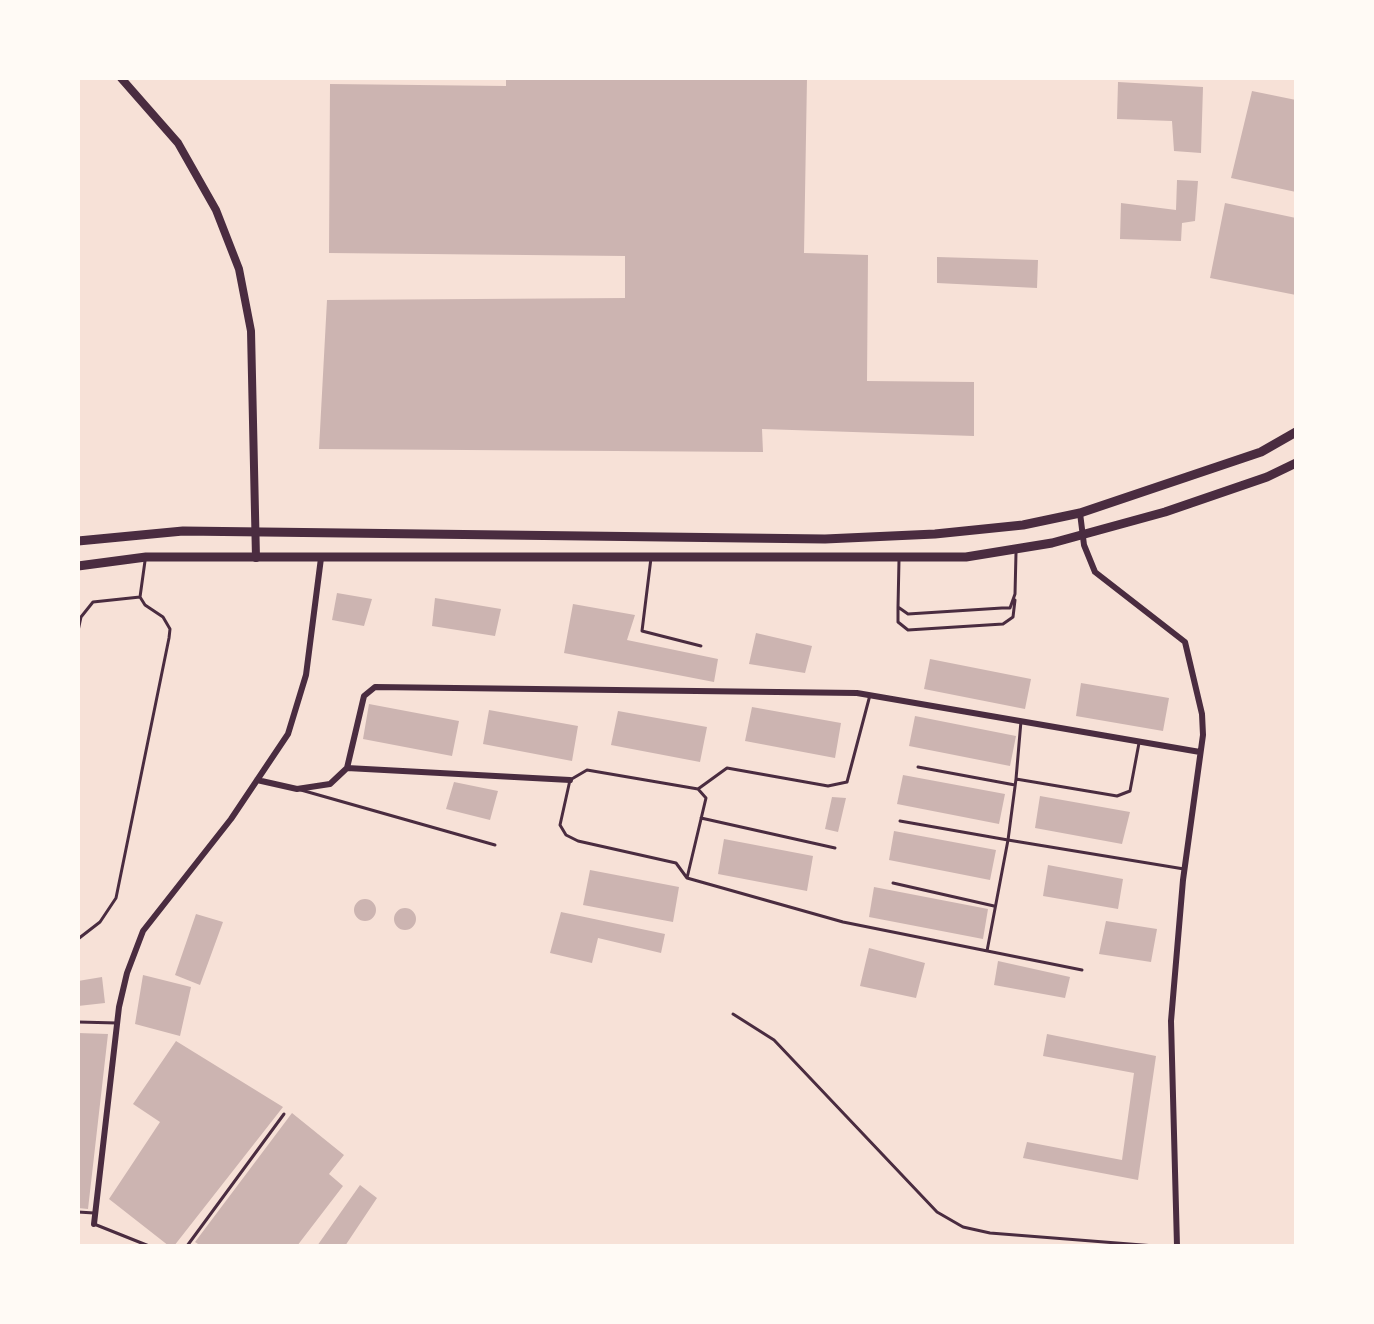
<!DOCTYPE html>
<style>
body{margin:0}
#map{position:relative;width:1374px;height:1324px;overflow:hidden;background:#f7e1d7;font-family:Helvetica,sans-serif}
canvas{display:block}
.frame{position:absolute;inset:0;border:80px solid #fffaf5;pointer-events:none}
</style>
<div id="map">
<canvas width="1374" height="1324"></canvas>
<div class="frame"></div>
</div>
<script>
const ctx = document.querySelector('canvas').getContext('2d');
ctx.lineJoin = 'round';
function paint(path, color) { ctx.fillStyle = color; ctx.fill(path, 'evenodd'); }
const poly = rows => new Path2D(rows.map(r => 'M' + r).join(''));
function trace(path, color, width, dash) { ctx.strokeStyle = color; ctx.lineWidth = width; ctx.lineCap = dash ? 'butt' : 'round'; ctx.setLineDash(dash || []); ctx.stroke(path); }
paint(poly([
 [506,78,807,78,804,253,868,255,867,381,974,382,974,436,762,429,763,452,319,449,327,300,625,298,625,256,329,253,330,84,506,86],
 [1118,82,1203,87,1201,153,1174,151,1172,121,1117,119],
 [1252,91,1296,100,1296,192,1231,178],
 [1177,180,1198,181,1195,221,1182,223,1181,241,1120,239,1121,203,1176,210],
 [1225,203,1296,218,1296,295,1210,278],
 [937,257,1038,260,1037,288,937,283],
 [337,593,372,599,364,626,332,620],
 [435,598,501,609,495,636,432,626],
 [573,604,635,615,627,640,718,659,714,682,564,653],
 [756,633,812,646,805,673,749,664],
 [930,659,1031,679,1025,709,924,689],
 [1081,683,1169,698,1163,731,1076,716],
 [369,704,459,721,452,756,363,739],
 [752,707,841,723,835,758,745,741],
 [489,710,578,726,572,761,483,744],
 [618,711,707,727,700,762,611,745],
 [915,716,1016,736,1010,766,909,746],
 [903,775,1005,794,999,824,897,804],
 [454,782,498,791,490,820,446,809],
 [1040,796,1130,812,1122,844,1035,828],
 [832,797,846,798,838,832,825,829],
 [894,831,996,850,990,880,889,860],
 [724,839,813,856,807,891,718,874],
 [1048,865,1123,879,1118,909,1043,896],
 [590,870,679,887,673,922,583,905],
 [874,887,988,909,983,939,869,917],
 '354 910a11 11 0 1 1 22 0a11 11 0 1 1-22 0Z',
 '394 919a11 11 0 1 1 22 0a11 11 0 1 1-22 0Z',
 [561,912,665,934,661,953,598,938,592,963,550,953],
 [196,914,223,922,200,985,175,975],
 [1106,921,1157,929,1151,962,1099,954],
 [869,948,925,963,916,998,860,986],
 [998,961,1070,977,1065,998,994,985],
 [143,975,191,987,180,1036,135,1024],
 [102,977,105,1003,78,1006,78,981],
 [78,1033,108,1034,88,1209,78,1208],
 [1047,1034,1156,1056,1138,1180,1023,1158,1027,1142,1122,1160,1134,1073,1043,1056],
 [176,1041,283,1107,174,1246,169,1246,109,1199,160,1122,133,1104],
 [292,1113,344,1155,329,1174,343,1186,297,1246,201,1246,195,1242],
 [360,1185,377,1198,345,1246,317,1246]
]), '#ccb4b1');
trace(poly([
 [651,558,642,631,701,646],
 [899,560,898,607,908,614,1002,608,1010,608,1015,594,1016,553],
 [898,607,898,622,908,630,1003,624,1013,617,1015,600],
 [78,631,81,617,93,602,140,597],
 [1021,721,1016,779,1117,796,1130,791,1139,743],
 [918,767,1015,785],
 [1016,779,1008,840,1184,869],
 [698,789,727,768,828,786,847,782,870,695],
 [301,790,495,845],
 [701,818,835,848],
 [900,821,1008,840,987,951],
 [687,878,706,798,698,789,587,770,570,780,560,825,566,835,578,841,676,863,687,878,843,922,1082,970],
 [893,883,994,906],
 [78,939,100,922,116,898,169,638,170,629,163,617,145,605,140,597,145,561],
 [733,1014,774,1040,937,1212,963,1227,990,1233,1155,1246],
 [78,1022,117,1023],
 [78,1212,94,1213],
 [94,1224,149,1246],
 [187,1246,284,1114]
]), '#4a2c40', 3);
trace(poly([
 [1080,513,1084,545,1095,572,1185,642,1202,714,1203,735,1183,880,1171,1021,1177,1246],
 [347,768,364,696,375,687,857,693,1200,752],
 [257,780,297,789,330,784,347,768,570,780],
 [94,1224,119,1007,127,973,143,931,231,819,288,734,306,675,321,558]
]), '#4a2c40', 6);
trace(poly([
 [121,78,178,143,216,210,239,269,251,331,256,558]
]), '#4a2c40', 8);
trace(poly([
 [78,541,183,531,825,539,935,534,1023,525,1080,513,1261,452,1296,432],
 [78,566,146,557,966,557,1052,543,1165,512,1267,477,1296,463]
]), '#4a2c40', 9);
</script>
